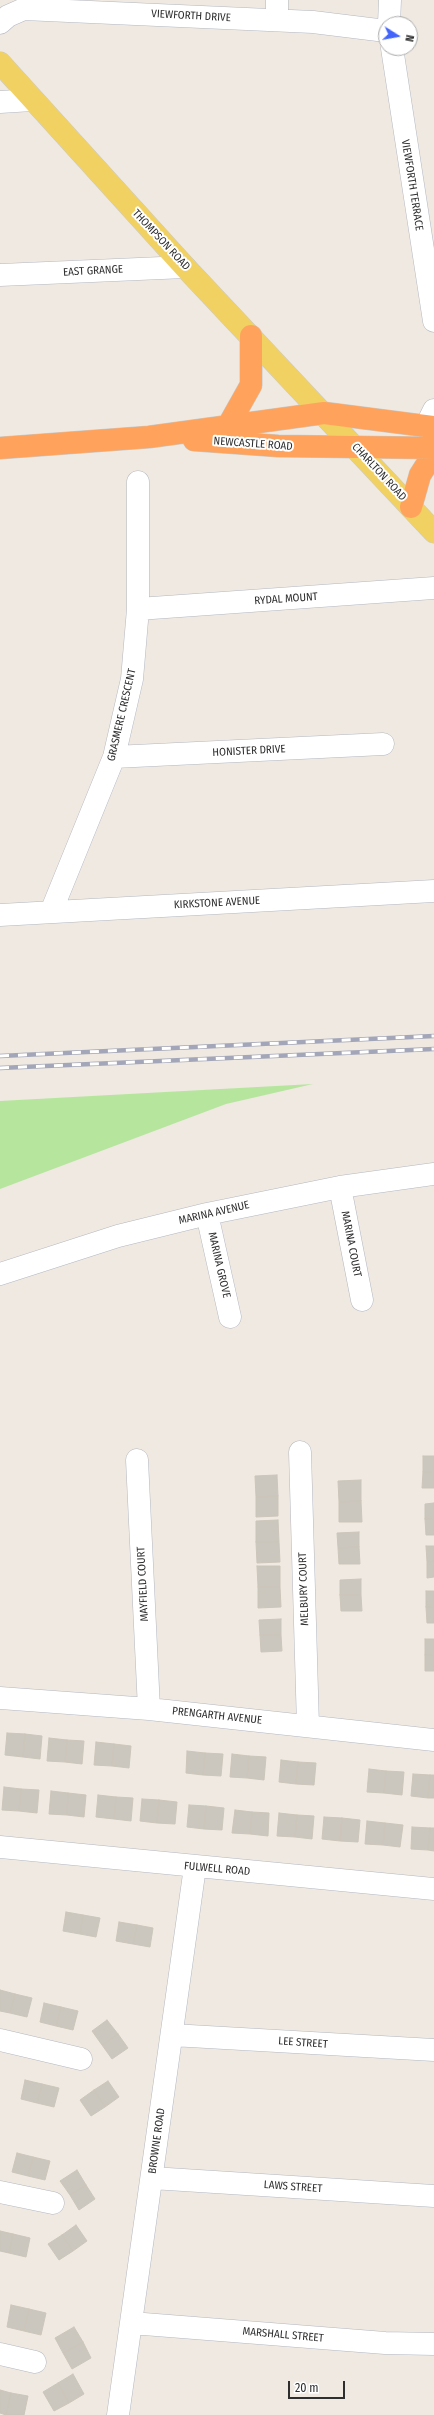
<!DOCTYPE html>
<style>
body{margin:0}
#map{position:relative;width:434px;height:2415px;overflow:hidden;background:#efe9e1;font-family:"Fira Sans Condensed",sans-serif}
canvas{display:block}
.north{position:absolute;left:378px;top:16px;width:40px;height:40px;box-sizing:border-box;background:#fff;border:1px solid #ababab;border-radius:50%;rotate:101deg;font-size:11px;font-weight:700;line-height:16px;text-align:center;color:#2e2e2e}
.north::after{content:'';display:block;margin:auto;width:14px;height:18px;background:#4264fb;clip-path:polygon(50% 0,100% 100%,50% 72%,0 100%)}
.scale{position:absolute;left:288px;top:2381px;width:57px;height:18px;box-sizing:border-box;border:2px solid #2e2e2e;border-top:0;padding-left:5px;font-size:12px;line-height:14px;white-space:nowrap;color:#2e2e2e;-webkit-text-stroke:3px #fff;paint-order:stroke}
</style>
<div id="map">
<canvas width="434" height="2415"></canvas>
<div class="north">N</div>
<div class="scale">20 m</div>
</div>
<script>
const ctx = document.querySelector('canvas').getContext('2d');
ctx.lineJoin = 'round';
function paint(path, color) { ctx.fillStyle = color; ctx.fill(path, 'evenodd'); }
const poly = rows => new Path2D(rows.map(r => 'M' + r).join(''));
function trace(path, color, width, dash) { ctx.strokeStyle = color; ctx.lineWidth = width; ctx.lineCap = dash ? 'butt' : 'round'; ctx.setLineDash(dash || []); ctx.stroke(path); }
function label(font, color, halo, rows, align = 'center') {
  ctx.font = font + ' "Fira Sans Condensed",sans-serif'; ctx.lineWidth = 4; ctx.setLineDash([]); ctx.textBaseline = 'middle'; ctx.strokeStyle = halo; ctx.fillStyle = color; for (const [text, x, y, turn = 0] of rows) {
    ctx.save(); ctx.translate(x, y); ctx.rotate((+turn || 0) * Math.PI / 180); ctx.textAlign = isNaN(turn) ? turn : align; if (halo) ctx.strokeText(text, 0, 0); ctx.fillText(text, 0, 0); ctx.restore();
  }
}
paint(poly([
 [313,1084,226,1104,0,1189,0,1101]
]), '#b6e59e');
const building = poly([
 [423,1456,434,1456,434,1472,423,1472,423,1456],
 [423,1472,434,1472,434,1488,422,1488,423,1472],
 [277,1475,278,1496,256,1497,255,1476,277,1475],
 [361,1480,361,1501,339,1502,338,1481,361,1480],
 [278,1496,278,1516,256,1517,256,1497,278,1496],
 [361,1501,362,1522,339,1522,339,1502,361,1501],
 [434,1503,434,1519,425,1519,425,1504,434,1503],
 [425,1519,434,1519,434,1535,426,1535,425,1519],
 [278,1520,279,1542,256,1542,256,1521,278,1520],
 [359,1532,359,1547,338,1548,337,1533,359,1532],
 [256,1542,279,1542,280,1562,257,1563,256,1542],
 [426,1546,434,1546,434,1561,427,1562,426,1546],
 [359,1547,360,1564,339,1564,338,1548,359,1547],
 [434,1561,434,1577,427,1578,427,1562,434,1561],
 [257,1566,280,1566,280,1587,258,1587,257,1566],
 [361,1579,361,1595,340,1595,340,1580,361,1579],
 [258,1587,280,1587,281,1607,258,1608,258,1587],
 [426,1591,434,1591,434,1607,426,1607,426,1591],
 [340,1595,361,1595,362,1611,341,1611,340,1595],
 [426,1607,434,1607,434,1623,427,1623,426,1607],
 [281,1619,281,1635,260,1635,259,1620,281,1619],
 [260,1635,281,1635,282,1651,261,1652,260,1635],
 [425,1639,434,1639,434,1655,425,1655,425,1639],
 [425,1655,434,1655,434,1671,425,1671,425,1655],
 [7,1733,25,1734,23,1757,5,1755,7,1733],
 [25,1734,42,1736,40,1759,23,1757,25,1734],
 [49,1738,67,1740,65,1762,47,1761,49,1738],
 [67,1740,84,1741,82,1764,65,1762,67,1740],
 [96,1742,114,1744,112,1766,94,1765,96,1742],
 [114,1744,131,1746,129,1768,112,1766,114,1744],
 [187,1751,205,1753,203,1775,186,1773,187,1751],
 [205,1753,223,1754,221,1776,203,1775,205,1753],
 [232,1754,249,1756,247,1778,230,1777,232,1754],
 [249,1756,266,1757,264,1780,247,1778,249,1756],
 [281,1760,298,1762,296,1784,279,1782,281,1760],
 [298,1762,316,1763,314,1785,296,1784,298,1762],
 [369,1769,386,1771,384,1793,367,1792,369,1769],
 [386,1771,404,1772,402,1795,384,1793,386,1771],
 [413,1774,430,1775,428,1798,411,1796,413,1774],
 [430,1775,434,1775,434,1798,428,1798,430,1775],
 [4,1787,21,1789,19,1811,2,1810,4,1787],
 [21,1789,39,1790,37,1813,19,1811,21,1789],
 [51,1791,68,1793,67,1815,49,1814,51,1791],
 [68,1793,86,1795,84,1817,67,1815,68,1793],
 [98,1795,116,1797,114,1819,96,1817,98,1795],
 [116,1797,133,1798,131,1821,114,1819,116,1797],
 [142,1799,159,1800,157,1823,140,1821,142,1799],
 [159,1800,177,1802,175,1824,157,1823,159,1800],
 [189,1805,206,1806,204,1829,187,1827,189,1805],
 [206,1806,224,1808,222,1830,204,1829,206,1806],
 [235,1810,252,1812,250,1834,232,1833,235,1810],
 [252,1812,269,1813,268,1836,250,1834,252,1812],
 [279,1813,297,1815,295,1837,277,1836,279,1813],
 [297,1815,314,1816,312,1839,295,1837,297,1815],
 [324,1817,342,1818,340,1841,322,1839,324,1817],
 [342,1818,360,1820,358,1842,340,1841,342,1818],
 [367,1821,385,1823,383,1845,365,1844,367,1821],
 [385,1823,403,1825,400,1847,383,1845,385,1823],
 [412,1827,430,1828,428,1850,411,1849,412,1827],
 [430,1828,434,1828,434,1851,428,1850,430,1828],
 [66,1912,83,1915,80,1934,63,1931,66,1912],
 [83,1915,100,1918,96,1937,80,1934,83,1915],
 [119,1922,137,1925,133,1944,116,1941,119,1922],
 [137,1925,153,1928,150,1947,133,1944,137,1925],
 [0,1990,15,1994,10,2013,0,2011,0,1990],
 [15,1994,32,1998,27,2017,10,2013,15,1994],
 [44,2003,61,2007,56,2026,40,2022,44,2003],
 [61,2007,78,2011,73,2030,56,2026,61,2007],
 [107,2020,118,2034,102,2045,92,2031,107,2020],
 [118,2034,128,2048,112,2059,102,2045,118,2034],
 [25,2080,42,2084,37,2103,21,2099,25,2080],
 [108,2081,119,2097,105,2107,94,2090,108,2081],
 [42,2084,59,2088,54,2107,37,2103,42,2084],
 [94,2090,105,2107,91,2116,80,2100,94,2090],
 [17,2153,33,2157,28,2176,12,2172,17,2153],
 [33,2157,50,2161,45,2180,28,2176,33,2157],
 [77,2170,86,2185,70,2195,60,2181,77,2170],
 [86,2185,95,2199,79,2210,70,2195,86,2185],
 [76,2225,87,2241,73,2251,62,2235,76,2225],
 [0,2231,13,2234,9,2253,0,2251,0,2231],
 [13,2234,30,2238,26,2257,9,2253,13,2234],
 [62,2235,73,2251,59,2260,48,2244,62,2235],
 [11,2305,29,2309,24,2331,7,2327,11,2305],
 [29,2309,46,2313,41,2335,24,2331,29,2309],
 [74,2327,83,2342,63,2353,55,2338,74,2327],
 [83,2342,91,2358,72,2369,63,2353,83,2342],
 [73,2374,84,2394,69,2403,58,2383,73,2374],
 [58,2383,69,2403,54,2411,43,2392,58,2383],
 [0,2390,11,2393,6,2415,0,2413,0,2390],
 [11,2393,28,2396,24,2415,6,2415,11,2393]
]);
paint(building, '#cbc7bf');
trace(building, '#cbc5ba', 1);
const minor = poly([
 [277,20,277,0],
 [0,23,8,16,24,9,313,22,386,31],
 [389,24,390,0],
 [392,48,434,321],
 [0,102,32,100],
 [0,275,185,267],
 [426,426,434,410],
 [138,609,434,588],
 [114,757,383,744],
 [51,912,114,757,132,679,138,609,138,482],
 [0,915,434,891],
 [340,1187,362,1300],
 [207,1214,230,1317],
 [0,1274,118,1236,207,1214,340,1187,434,1174],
 [300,1452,308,1726],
 [137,1460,149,1709],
 [0,1698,149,1709,434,1740],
 [0,1847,434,1889],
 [172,2035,434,2050],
 [0,2040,81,2059],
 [152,2178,434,2196],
 [0,2192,53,2203],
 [131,2323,385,2343,434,2344],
 [0,2354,35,2362],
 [118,2415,195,1867]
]);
const major = poly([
 [0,63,185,267,434,532]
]);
const highway = poly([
 [228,426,251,385,251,336],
 [194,440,278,446,434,448],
 [0,448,149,437,324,413,434,427],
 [411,507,420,475,434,453]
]);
trace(minor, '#b4b7c1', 23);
trace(major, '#c9c9c9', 23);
trace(highway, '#c9c9c9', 23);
trace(minor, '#fff', 22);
trace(major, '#f2d163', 22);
trace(highway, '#ffa35c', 22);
const rail = poly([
 [0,1056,434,1036],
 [0,1068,434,1049]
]);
trace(rail, '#a3a6b8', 4.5);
trace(rail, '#fff', 3, [9]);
label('11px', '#2e2e2e', '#fff', [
 ["VIEWFORTH DRIVE",191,16,3],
 ["VIEWFORTH TERRACE",412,185,81],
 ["THOMPSON ROAD",161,240,47],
 ["EAST GRANGE",93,271,-3],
 ["NEWCASTLE ROAD",253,444,4],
 ["CHARLTON ROAD",379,472,47],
 ["RYDAL MOUNT",286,599,-4],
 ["GRASMERE CRESCENT",122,715,-77],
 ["HONISTER DRIVE",249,751,-3],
 ["KIRKSTONE AVENUE",217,903,-3],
 ["MARINA AVENUE",214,1213,-13],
 ["MARINA COURT",351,1244,79],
 ["MARINA GROVE",219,1265,77],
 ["MAYFIELD COURT",143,1584,-93],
 ["MELBURY COURT",304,1589,-92],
 ["PRENGARTH AVENUE",217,1716,6],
 ["FULWELL ROAD",217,1869,5],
 ["LEE STREET",303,2043,4],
 ["BROWNE ROAD",157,2141,-82],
 ["LAWS STREET",293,2187,4],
 ["MARSHALL STREET",283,2335,5]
]);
</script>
